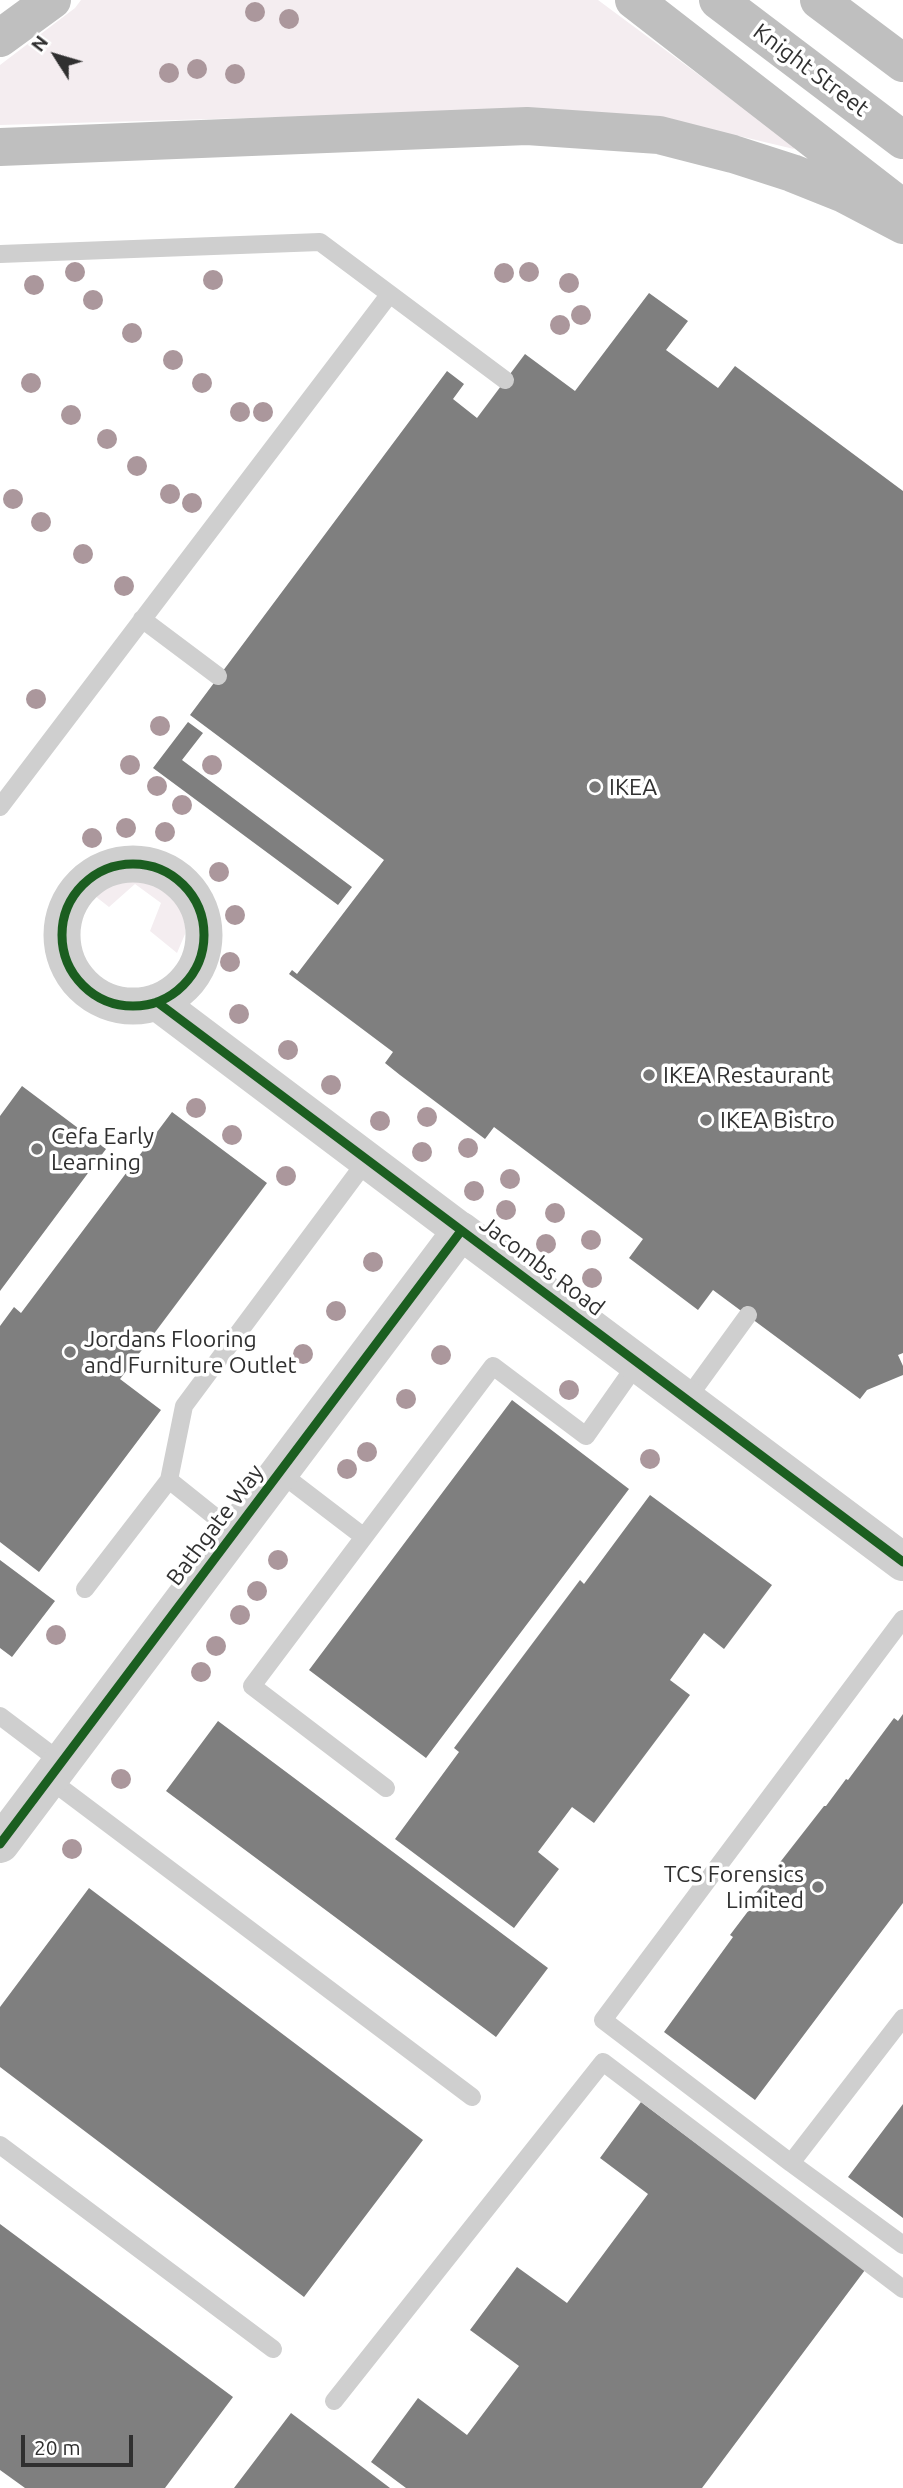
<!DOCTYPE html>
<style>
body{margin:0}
#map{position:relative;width:903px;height:2488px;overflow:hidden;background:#fff;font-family:Ubuntu,sans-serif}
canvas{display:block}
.north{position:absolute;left:21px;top:21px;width:70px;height:70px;-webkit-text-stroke:5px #fff;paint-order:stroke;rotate:307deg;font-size:19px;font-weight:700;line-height:28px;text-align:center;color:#303030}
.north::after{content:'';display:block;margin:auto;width:24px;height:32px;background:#303030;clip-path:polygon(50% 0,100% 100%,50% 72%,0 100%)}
.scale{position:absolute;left:21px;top:2435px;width:112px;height:32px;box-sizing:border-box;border:4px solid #303030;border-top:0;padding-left:9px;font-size:21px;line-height:24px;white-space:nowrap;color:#303030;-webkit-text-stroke:5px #fff;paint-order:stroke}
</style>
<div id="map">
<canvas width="903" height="2488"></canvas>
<div class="north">N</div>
<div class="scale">20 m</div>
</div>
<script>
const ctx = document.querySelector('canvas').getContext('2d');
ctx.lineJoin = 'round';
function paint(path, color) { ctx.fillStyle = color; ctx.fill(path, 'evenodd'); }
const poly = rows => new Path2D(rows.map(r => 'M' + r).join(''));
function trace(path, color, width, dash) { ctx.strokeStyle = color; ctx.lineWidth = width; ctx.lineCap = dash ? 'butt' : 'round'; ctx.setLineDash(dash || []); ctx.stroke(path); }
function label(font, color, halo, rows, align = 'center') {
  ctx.font = font + ' Ubuntu,sans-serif'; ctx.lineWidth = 7; ctx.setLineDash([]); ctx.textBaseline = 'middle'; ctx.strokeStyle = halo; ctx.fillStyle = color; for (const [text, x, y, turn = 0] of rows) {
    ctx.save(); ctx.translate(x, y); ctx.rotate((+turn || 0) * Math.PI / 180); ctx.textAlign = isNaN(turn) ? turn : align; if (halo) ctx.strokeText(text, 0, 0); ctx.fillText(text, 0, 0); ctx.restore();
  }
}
paint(poly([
 [81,0,598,0,792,144,794,149,739,136,531,110,0,125,0,65,75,8],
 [127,875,143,876,158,881,171,890,180,903,185,918,185,934,177,953,150,931,161,903,135,884,109,907,95,896,99,890,112,880]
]), '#f4edf0');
paint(poly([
 [649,293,688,321,666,350,718,388,735,366,903,491,903,1353,898,1355,903,1366,903,1375,867,1390,860,1399,713,1290,698,1310,629,1258,643,1239,494,1127,485,1139,400,1075,385,1063,393,1052,289,974,292,970,297,974,384,860,190,715,447,371,464,384,453,399,477,418,525,354,575,391],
 [188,722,203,733,182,760,352,887,338,905,153,768],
 [22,1086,106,1149,0,1291,0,1116],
 [172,1112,267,1183,120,1379,161,1410,39,1572,0,1542,0,1326,14,1307,21,1313],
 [512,1400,629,1489,426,1758,309,1670],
 [650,1495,772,1585,724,1649,704,1633,670,1680,690,1695,594,1823,572,1807,538,1852,559,1869,514,1928,395,1839,459,1752,454,1748,580,1580,584,1584],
 [0,1560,55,1601,12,1657,0,1648],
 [903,1714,903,1903,755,2100,664,2032,733,1937,730,1935,752,1906,749,1902,824,1806,826,1806,846,1779,848,1780,894,1718,898,1721],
 [218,1721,548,1968,496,2037,166,1791],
 [89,1888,423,2140,304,2297,0,2067,0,2007],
 [641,2102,865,2270,702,2488,406,2488,371,2462,418,2398,467,2435,519,2366,470,2330,517,2267,567,2303,648,2194,600,2158],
 [903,2104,903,2218,848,2177],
 [0,2224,233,2397,165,2488,25,2488,0,2470],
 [291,2413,390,2488,234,2488]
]), '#7f7f7f');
trace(poly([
 [0,254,320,242,505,380],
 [142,619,218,676],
 [0,807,389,295],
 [687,1399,748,1315],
 [279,1472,364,1537,252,1686,386,1788],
 [169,1480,234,1532],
 [364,1537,493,1366,586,1436,638,1362],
 [85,1589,169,1480,184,1406,367,1160],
 [0,1716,61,1762],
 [49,1779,472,2097],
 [903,2018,791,2163,903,2245],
 [0,2145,273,2349],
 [791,2163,603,2020,903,1619],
 [334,2401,603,2062,903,2289]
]), '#cfcfcf', 18);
trace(poly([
 '62 935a71 71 0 1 1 142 0a71 71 0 1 1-142 0Z',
 [157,1002,461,1231]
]), '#cfcfcf', 37);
trace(poly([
 [0,1844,461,1231,903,1562]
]), '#cfcfcf', 38);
trace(poly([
 [634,0,892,200],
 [718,0,903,140],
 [819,0,903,63],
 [0,38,52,0],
 [0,147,527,126,659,135,733,154,792,173,842,193,903,225]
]), '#bfbfbf', 38);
trace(poly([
 '62 935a71 71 0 1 1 142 0a71 71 0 1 1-142 0Z',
 [157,1002,903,1562],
 [0,1844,461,1231]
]), '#1b5e20', 9);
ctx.fillStyle = '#ab979c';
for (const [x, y] of [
 [255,12],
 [289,19],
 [197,69],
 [169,73],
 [235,74],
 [75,272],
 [529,272],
 [504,273],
 [213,280],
 [569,283],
 [34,285],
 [93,300],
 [581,315],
 [560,325],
 [132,333],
 [173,360],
 [31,383],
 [202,383],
 [240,412],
 [263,412],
 [71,415],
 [107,439],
 [137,466],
 [170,494],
 [13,499],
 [192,503],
 [41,522],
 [83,554],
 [124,586],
 [36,699],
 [160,726],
 [130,765],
 [212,765],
 [157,786],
 [182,805],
 [126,828],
 [165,832],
 [92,838],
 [219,872],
 [235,915],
 [230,962],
 [239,1014],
 [288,1050],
 [331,1085],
 [196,1108],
 [427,1117],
 [380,1121],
 [232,1135],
 [468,1148],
 [422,1152],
 [286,1176],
 [510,1179],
 [474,1191],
 [506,1210],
 [555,1213],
 [591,1240],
 [546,1244],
 [373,1262],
 [592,1278],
 [336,1311],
 [303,1354],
 [441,1355],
 [569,1390],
 [406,1399],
 [367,1452],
 [650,1459],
 [347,1469],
 [278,1560],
 [257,1591],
 [240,1615],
 [56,1635],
 [216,1646],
 [201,1672],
 [121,1779],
 [72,1849]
]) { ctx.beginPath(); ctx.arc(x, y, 10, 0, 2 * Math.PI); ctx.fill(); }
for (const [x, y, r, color] of [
 [595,787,7,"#787878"],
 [649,1075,7,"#787878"],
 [706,1120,7,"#787878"],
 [37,1149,7,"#787878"],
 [70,1352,7,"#787878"],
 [818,1887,7,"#787878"]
]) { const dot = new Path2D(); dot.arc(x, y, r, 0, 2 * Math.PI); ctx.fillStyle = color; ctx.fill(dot); trace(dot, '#fff', 2.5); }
label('23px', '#303030', '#fff', [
 ["Knight Street",811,70,37],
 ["Jacombs Road",542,1266,37],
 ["Bathgate Way",215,1525,-53]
]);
label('23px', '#303030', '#fff', [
 ["IKEA",609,787],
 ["IKEA Restaurant",663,1075],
 ["IKEA Bistro",720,1120],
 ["Cefa Early",51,1136],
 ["Learning",51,1162],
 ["Jordans Flooring",84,1339],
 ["and Furniture Outlet",84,1365],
 ["TCS Forensics",804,1874,"right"],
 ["Limited",804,1900,"right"]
], 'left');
</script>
